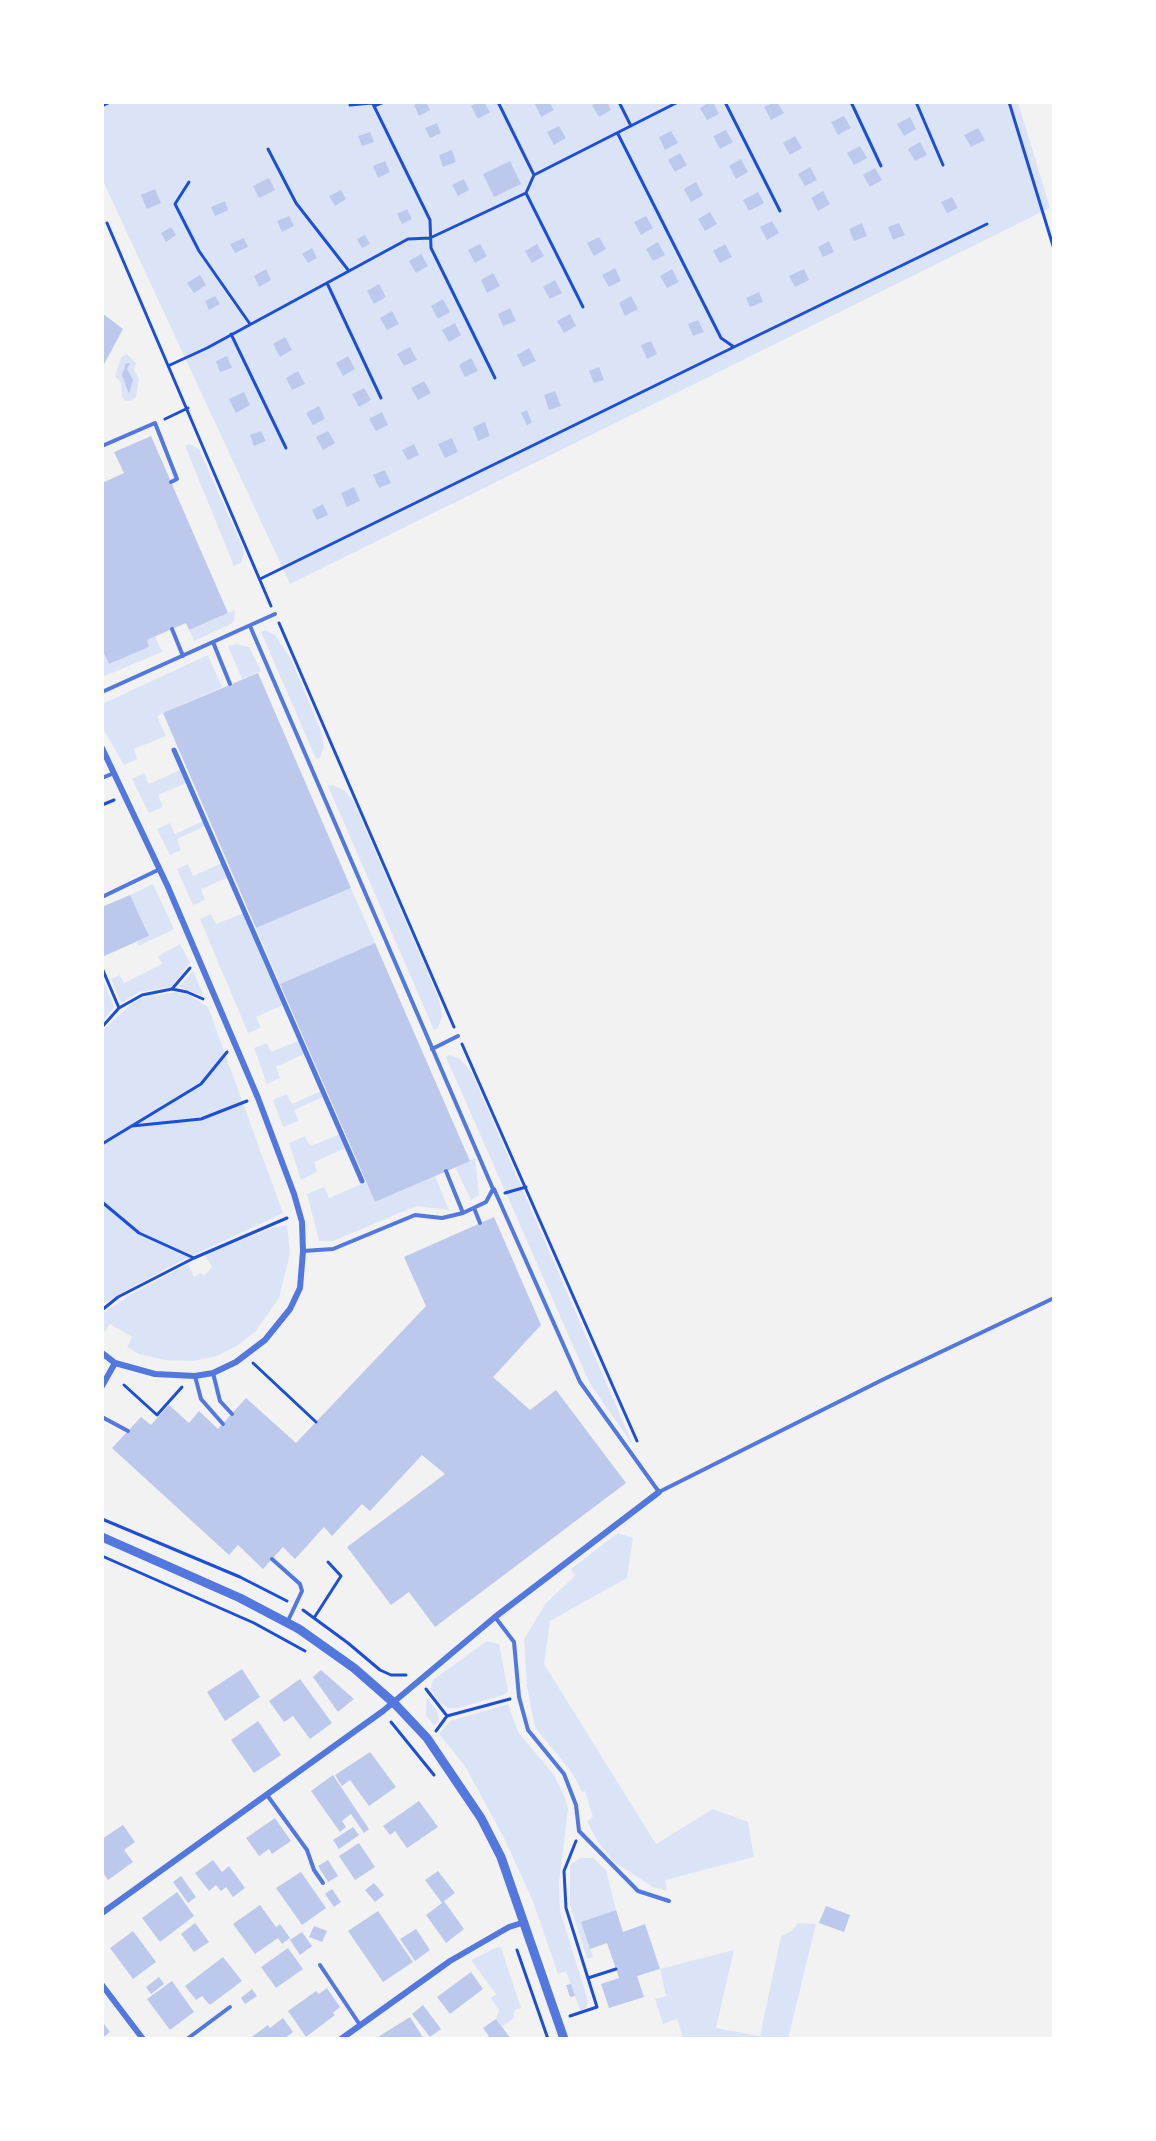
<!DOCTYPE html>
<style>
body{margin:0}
#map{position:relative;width:1156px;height:2141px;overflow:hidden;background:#f2f2f2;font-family:"PT Sans Narrow",sans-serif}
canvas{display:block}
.frame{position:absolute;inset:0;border:104px solid #fff;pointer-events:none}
</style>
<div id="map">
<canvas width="1156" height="2141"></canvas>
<div class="frame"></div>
</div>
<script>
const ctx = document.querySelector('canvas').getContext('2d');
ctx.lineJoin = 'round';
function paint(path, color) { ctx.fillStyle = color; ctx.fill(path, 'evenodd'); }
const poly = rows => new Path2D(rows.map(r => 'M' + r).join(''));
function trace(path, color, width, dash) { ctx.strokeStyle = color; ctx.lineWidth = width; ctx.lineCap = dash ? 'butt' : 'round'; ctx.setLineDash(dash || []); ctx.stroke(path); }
paint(poly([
 [102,102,1018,102,1050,208,290,584,102,179],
 [127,354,136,363,134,370,139,379,136,397,131,401,125,401,122,397,121,383,115,376,121,357],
 [189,444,199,449,244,550,242,562,234,566,185,446],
 [235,610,234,620,231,624,194,641,189,630],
 [265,630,275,635,291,659,321,731,324,747,320,758,316,759,261,632],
 [155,636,162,652,102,677,102,649,109,664,149,647,147,640],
 [237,644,249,647,261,671,242,679,228,646],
 [208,655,222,687,157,716,166,736,134,749,137,759,124,765,102,727,102,704],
 [180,770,186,783,158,795,163,807,149,813,132,779,144,773,149,784],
 [332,785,344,790,353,800,439,999,442,1016,438,1028,434,1030,328,786],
 [203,821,205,826,177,839,181,850,170,855,157,829,170,823,175,834],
 [222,863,229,877,201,889,205,900,193,905,177,869,188,864,193,876],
 [153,884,174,929,139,946,137,942,149,936,130,895],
 [351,888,375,943,280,984,256,928],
 [244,913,283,1005,256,1017,261,1028,248,1033,200,919,211,914,216,924],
 [180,944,190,963,171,987,140,992,121,1003,111,979,120,975,124,983,162,964,158,956],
 [193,971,204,996,179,987],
 [104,982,114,1007,102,1022,102,983],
 [176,992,189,995,208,1007,283,1213,173,1265,102,1304,102,1031,132,1003,142,998],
 [298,1041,304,1054,276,1067,280,1078,267,1084,254,1048,267,1043,271,1052],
 [450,1055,460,1059,472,1073,633,1445,590,1384,446,1057],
 [321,1091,323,1097,294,1110,299,1121,283,1127,273,1100,287,1094,292,1104],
 [340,1134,345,1148,314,1162,317,1172,301,1180,289,1143,305,1136,310,1146],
 [475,1158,479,1195,471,1200,455,1167],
 [435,1176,449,1210,416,1206,333,1241,319,1241,307,1194,324,1187,329,1198,366,1182,375,1202],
 [287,1225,290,1254,279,1298,255,1332,238,1345,217,1356,194,1361,165,1360,139,1354,127,1347,132,1337,110,1324,105,1332,102,1330,102,1314,130,1295,188,1264,194,1277,201,1273,204,1276,212,1267,205,1255,272,1228],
 [618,1533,633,1538,627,1578,550,1621,544,1664,656,1844,713,1809,748,1822,754,1857,665,1880,667,1891,653,1887,614,1862,598,1842,587,1821,593,1817,585,1791,582,1792,573,1774,535,1727,527,1687,524,1639,546,1603,575,1576,571,1569],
 [487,1641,499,1644,508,1691,504,1695,458,1708,449,1708,440,1703,430,1688,433,1680],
 [427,1698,437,1711,439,1721,434,1726,426,1715],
 [508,1704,518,1732,554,1775,565,1798,568,1809,559,1883,560,1911,588,2001,586,2008,580,2010,566,1971,558,1974,532,1899,505,1840,465,1766,439,1734,450,1721],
 [580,1858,593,1858,606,1870,616,1910,582,1922,593,1957,587,1959,570,1905,570,1865],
 [798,1923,816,1924,788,2039,683,2039,677,2019,663,2024,655,1999,666,1996,660,1969,734,1950,716,2028,760,2036,781,1936,792,1931],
 [497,1947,501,1948,521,2008,514,2010,514,2018,503,2026,496,2019,499,2010,491,1998,496,1994,471,1960]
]), '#dbe4f7');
paint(poly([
 [421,102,426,102,430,110,419,116,414,105],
 [478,102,484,102,490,112,478,119,471,106],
 [539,102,549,102,554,110,541,117,535,104],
 [597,102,607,102,611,110,599,117,592,105],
 [710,102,713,102,719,114,707,120,700,108],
 [774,102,777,102,784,113,771,120,764,107],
 [844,116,851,128,838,135,831,122],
 [910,117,916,129,904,136,897,124],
 [437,123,441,133,430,138,425,128],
 [559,126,566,138,554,145,547,132],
 [978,128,985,140,971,147,964,135],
 [726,130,733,142,720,149,713,136],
 [671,131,678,143,665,150,659,137],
 [370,132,374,142,362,146,358,136],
 [795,136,802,148,790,155,783,143],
 [920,142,927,155,915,161,908,149],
 [860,146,867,158,854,165,847,153],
 [452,150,456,162,443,167,439,155],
 [680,153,687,165,675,172,668,160],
 [741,159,748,172,736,179,729,166],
 [385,161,390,172,378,178,373,166],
 [510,161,521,184,494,197,483,174],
 [810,167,817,180,805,186,798,174],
 [875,168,882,180,870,187,863,175],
 [269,178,275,190,259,198,253,186],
 [464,179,469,190,458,196,452,185],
 [696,182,703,195,691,202,684,189],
 [155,189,161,203,147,209,141,195],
 [341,190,346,199,335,206,329,196],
 [823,191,830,204,818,211,811,198],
 [758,192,764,203,749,211,743,200],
 [952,197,958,208,947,213,941,202],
 [225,201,228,210,215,216,211,207],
 [407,209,412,219,402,224,397,214],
 [710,212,717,224,705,231,698,219],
 [289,216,294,226,282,232,277,221],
 [646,216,653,228,641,235,634,222],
 [772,221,779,233,767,240,760,227],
 [862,223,867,236,854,241,849,229],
 [899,223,905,235,893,240,888,227],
 [171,227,176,235,166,242,161,233],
 [365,235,370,244,362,248,357,239],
 [599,237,606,249,594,256,587,243],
 [244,238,248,247,235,253,230,244],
 [829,241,834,252,823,257,818,247],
 [658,242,665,255,653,261,646,249],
 [480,244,487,256,475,263,468,250],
 [537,244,544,256,532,263,525,251],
 [725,244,732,257,720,263,713,251],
 [312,248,317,258,308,263,302,254],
 [421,254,428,266,416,273,409,261],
 [615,268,621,281,609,287,602,275],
 [266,269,271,280,259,287,254,276],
 [672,269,679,282,667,288,660,276],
 [804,269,809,280,795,287,789,276],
 [493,273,500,286,487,293,481,280],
 [200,275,206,285,194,293,187,283],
 [555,280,562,293,550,299,543,287],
 [379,284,386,297,374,304,367,291],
 [759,292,763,302,750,307,746,298],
 [215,296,220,304,209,310,205,301],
 [631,296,638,309,625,316,619,303],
 [443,299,450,312,438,319,431,306],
 [510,308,516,321,503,326,498,314],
 [392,311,399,324,387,330,380,318],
 [102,313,123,329,102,368],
 [570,314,576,326,564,333,557,321],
 [698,320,704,332,693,336,688,324],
 [455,323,461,335,449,342,442,330],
 [285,337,292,350,280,357,273,344],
 [651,341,657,354,647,359,641,345],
 [410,347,417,360,404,366,397,354],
 [529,348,536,361,523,367,517,355],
 [227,356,232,368,220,372,216,361],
 [348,356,355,369,343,376,336,363],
 [471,358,478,371,465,377,459,365],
 [126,363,130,363,127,369,133,380,129,394,122,375],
 [599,367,604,380,594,383,589,371],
 [298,371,305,384,292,390,286,378],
 [424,381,431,393,418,400,411,388],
 [364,388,371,400,359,407,352,394],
 [555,391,561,406,549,410,544,395],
 [244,392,250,405,236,413,229,399],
 [319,406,325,419,313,425,306,413],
 [527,410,532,423,527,425,521,413],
 [382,412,388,425,376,431,369,419],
 [485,422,490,436,478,441,473,427],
 [261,431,266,441,254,446,250,435],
 [328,431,335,443,323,450,316,437],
 [151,436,228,613,189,630,186,623,172,629,147,640,149,647,109,664,102,649,102,483,124,473,114,452],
 [452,438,458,452,445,458,438,444],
 [414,444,419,455,408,460,402,450],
 [385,470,391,483,379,488,373,475],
 [354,487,360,501,347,507,341,493],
 [323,504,328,515,317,520,312,510],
 [258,673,351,888,256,928,163,713],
 [130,895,149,936,102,957,102,907],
 [375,943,470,1161,375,1202,280,984],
 [494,1217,541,1325,493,1377,530,1410,556,1390,626,1483,435,1627,409,1592,391,1605,347,1547,445,1474,422,1455,370,1511,362,1504,332,1536,324,1527,295,1559,283,1547,263,1569,238,1545,229,1555,112,1448,141,1417,151,1425,169,1405,189,1423,199,1411,218,1429,246,1398,296,1443,426,1306,404,1257],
 [242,1669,260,1697,225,1721,207,1692],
 [321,1670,354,1699,338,1712,313,1677],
 [300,1679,332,1723,310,1739,293,1716,284,1722,269,1701],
 [258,1721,281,1755,254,1773,231,1740],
 [370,1752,396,1787,369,1806,350,1780,342,1786,335,1775],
 [333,1775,369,1829,364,1833,351,1814,342,1821,346,1827,340,1832,311,1791],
 [419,1801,438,1827,407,1848,395,1831,390,1835,383,1826],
 [275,1818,291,1841,272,1854,269,1849,259,1856,246,1838],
 [123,1825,135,1842,124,1850,133,1862,108,1880,102,1871,102,1839],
 [353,1827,359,1835,339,1849,333,1840],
 [359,1843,375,1867,355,1880,339,1856],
 [213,1860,222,1872,229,1866,245,1888,233,1897,226,1887,221,1891,216,1885,209,1891,195,1873],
 [328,1860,338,1876,328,1882,318,1866],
 [438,1871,455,1893,444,1901,464,1929,446,1943,426,1915,442,1903,425,1880],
 [301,1872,326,1908,302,1925,276,1888],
 [181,1876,196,1897,188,1903,173,1882],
 [374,1883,384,1895,375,1902,365,1890],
 [332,1889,341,1902,334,1907,325,1894],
 [177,1892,194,1916,160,1942,142,1918],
 [260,1905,276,1927,280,1924,290,1938,282,1944,278,1938,255,1954,233,1924],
 [826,1906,850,1915,844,1932,819,1923],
 [616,1910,623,1932,645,1924,660,1969,637,1976,644,1997,609,2008,601,1984,619,1978,616,1969,607,1943,590,1949,581,1922],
 [378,1911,413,1962,383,1982,348,1931],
 [195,1923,209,1942,194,1952,181,1934],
 [314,1926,327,1931,322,1942,309,1937],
 [416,1929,430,1950,415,1961,400,1939],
 [133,1931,156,1962,133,1979,110,1948],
 [302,1932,312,1946,300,1955,290,1940],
 [288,1948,303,1969,276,1988,261,1967],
 [223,1957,242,1981,210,2005,202,1996,196,2000,185,1986],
 [471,1972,483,1989,450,2014,437,1997],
 [159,1977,164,1984,151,1994,146,1987],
 [172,1981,194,2012,170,2030,147,1999],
 [571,1984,575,1996,570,1997,566,1985],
 [327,1988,340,2007,333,2013,335,2015,306,2037,288,2011,316,1991,319,1994],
 [252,1989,257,1996,245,2004,241,1998],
 [423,2005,441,2029,430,2037,412,2014],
 [410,2017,424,2039,379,2039,378,2037],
 [283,2018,293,2032,284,2039,249,2039,268,2025,270,2028],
 [496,2019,511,2039,485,2039,489,2036,483,2028],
 [102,2021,110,2032,102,2038]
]), '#bdc9ec');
trace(poly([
 [372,102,430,220,431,248,495,378],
 [498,102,534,175],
 [619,102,631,126],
 [725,102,780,211],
 [851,102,881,166],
 [916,102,943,165],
 [1009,102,1054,249],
 [350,105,372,103],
 [102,106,110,102],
 [374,106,384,102],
 [618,134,721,338,734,347,987,224],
 [268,149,296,203,349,271],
 [189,182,175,204,199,251,250,324],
 [526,193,583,307],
 [107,223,271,606],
 [327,283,381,398],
 [231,334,286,448],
 [170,365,207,348,408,239,430,238,526,193,534,175,678,102],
 [165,419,188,408],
 [260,579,734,347],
 [279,623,454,1027],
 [102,805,114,800],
 [102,968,119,1008],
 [172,989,190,968],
 [102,1027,119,1008,142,995,172,989,187,992,203,999],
 [462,1044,637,1441],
 [132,1126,201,1119,247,1101],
 [102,1144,201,1084,227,1052],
 [505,1193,526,1187],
 [102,1202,139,1233,194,1258],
 [102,1310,118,1297,194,1258,287,1218],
 [253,1363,316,1422],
 [124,1385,157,1415,182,1387],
 [102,1519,240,1577,287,1601],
 [102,1556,254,1623,305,1651],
 [303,1610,348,1643,380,1670,391,1675,406,1675],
 [314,1618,341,1576,328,1562],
 [426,1689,447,1716],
 [391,1722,434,1775],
 [436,1731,447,1716,510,1699],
 [517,1950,548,2039],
 [588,1978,616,1969],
 [570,2016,597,2007,566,1908,564,1871,576,1841]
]), '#1d4ed8', 3);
trace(poly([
 [102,213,102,214],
 [102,446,155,423,177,479,171,482],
 [250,626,493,1189,486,1202,463,1213,442,1218,415,1215,333,1249,303,1251],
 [172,629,183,656],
 [213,642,230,684],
 [102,692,275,614],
 [102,778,114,773],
 [102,897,160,869],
 [432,1049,458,1036],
 [446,1171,463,1213],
 [494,1189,580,1382,659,1492,884,1379,1054,1298],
 [474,1208,480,1223],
 [213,1373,220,1401,232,1414],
 [195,1376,201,1399,223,1424],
 [102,1417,128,1431],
 [272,1559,300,1584,302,1591,287,1623],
 [495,1617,514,1642,519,1697,528,1730,564,1774,576,1805,579,1831,638,1891,669,1901],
 [267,1795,307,1850,314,1870,323,1883],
 [320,1965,360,2025],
 [187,2039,230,2007]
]), '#5277de', 4);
trace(poly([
 [174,750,362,1181]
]), '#5277de', 5);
trace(poly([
 [102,748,168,887,258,1098,294,1194,302,1222,303,1251,300,1288,290,1309,265,1340,236,1362,213,1373,195,1376,155,1374,115,1363,102,1353],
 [102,1386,115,1363],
 [102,1913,383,1711,495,1617,659,1492],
 [102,1985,143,2039],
 [341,2039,450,1961,509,1927,525,1922]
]), '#5277de', 6);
trace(poly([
 [102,1537,240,1598,299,1629,354,1668,394,1703,427,1738,481,1818,501,1857,564,2039]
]), '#5277de', 9);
</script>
